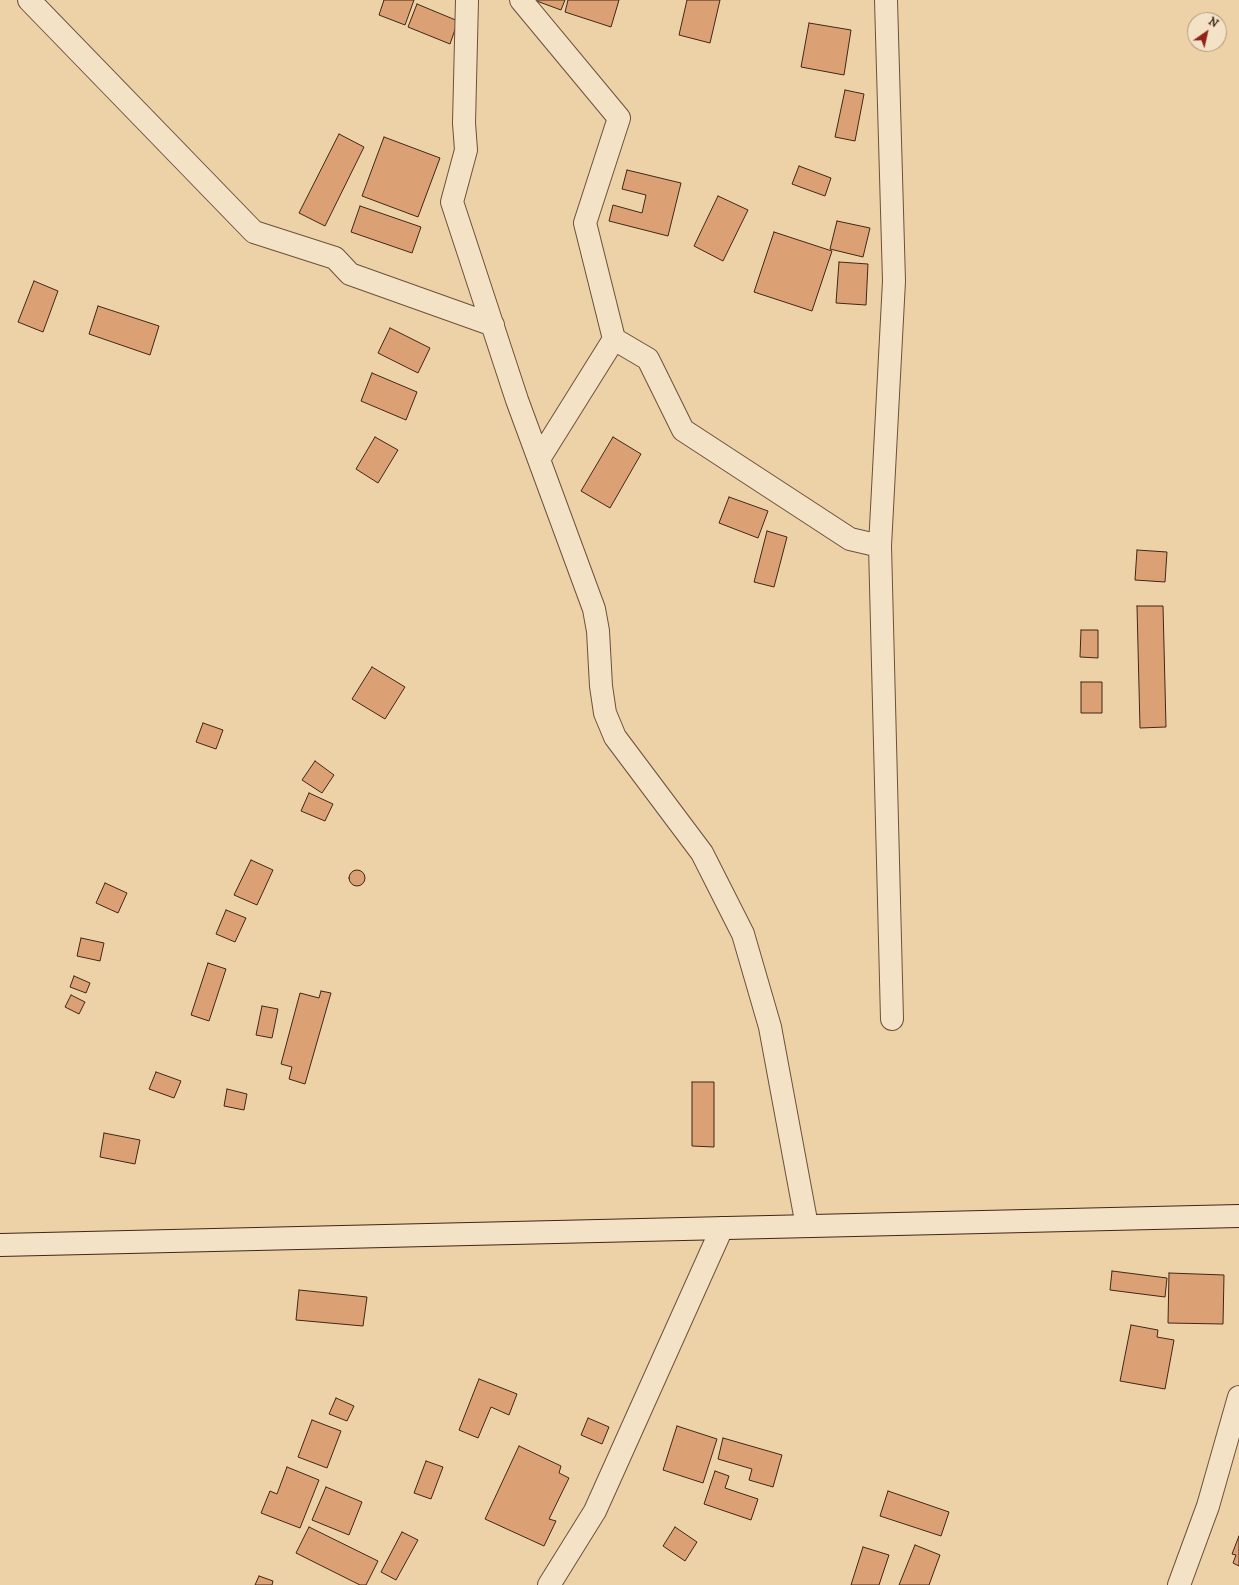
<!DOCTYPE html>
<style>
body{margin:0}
#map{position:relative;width:1239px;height:1585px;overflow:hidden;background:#edd2a8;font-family:"IM FELL DW Pica",serif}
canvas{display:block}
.north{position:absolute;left:1187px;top:12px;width:40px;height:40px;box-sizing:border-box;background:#f3e2c6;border:1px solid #ac9780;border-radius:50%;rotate:34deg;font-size:11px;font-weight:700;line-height:16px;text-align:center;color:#412617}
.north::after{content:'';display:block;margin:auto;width:14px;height:18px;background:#8f2418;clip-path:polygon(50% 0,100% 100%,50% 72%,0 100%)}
</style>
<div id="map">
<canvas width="1239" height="1585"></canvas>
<div class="north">N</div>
</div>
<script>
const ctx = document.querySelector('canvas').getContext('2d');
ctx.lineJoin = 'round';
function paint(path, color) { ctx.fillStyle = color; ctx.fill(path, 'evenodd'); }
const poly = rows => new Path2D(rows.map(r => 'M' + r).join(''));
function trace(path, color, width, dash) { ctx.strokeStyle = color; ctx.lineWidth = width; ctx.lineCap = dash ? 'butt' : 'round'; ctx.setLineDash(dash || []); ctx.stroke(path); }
const building = poly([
 [384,0,414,0,405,25,379,15,384,0],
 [534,0,565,0,561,10,534,0],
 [568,0,619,0,611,27,565,12,568,0],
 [687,0,720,0,710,43,679,35,687,0],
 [417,4,458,21,450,44,408,27,417,4],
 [809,23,851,30,844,75,801,67,809,23],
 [845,90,864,94,855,141,835,137,845,90],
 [339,134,364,147,325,226,299,213,339,134],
 [384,137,440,158,418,217,362,196,384,137],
 [799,166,831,178,825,196,792,184,799,166],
 [627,170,681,183,668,236,609,221,613,205,642,213,646,195,622,189,627,170],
 [718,196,748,210,723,261,694,246,718,196],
 [360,206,421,227,412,253,351,232,360,206],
 [837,221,870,228,863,257,830,249,837,221],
 [774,232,832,251,812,311,754,292,774,232],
 [839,262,868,264,866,305,836,303,839,262],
 [34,281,58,291,43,332,18,322,34,281],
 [98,306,159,326,150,355,89,334,98,306],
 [390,328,430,348,418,373,378,353,390,328],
 [372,373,417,392,406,420,361,401,372,373],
 [375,437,398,450,378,483,356,469,375,437],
 [613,437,641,454,610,508,581,491,613,437],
 [729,497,768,511,758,538,719,523,729,497],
 [767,531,787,537,774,587,754,582,767,531],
 [1137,550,1167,552,1165,582,1135,580,1137,550],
 [1137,606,1163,606,1166,727,1140,728,1137,606],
 [1081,630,1098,630,1098,658,1080,657,1081,630],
 [372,667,405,687,385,719,352,699,372,667],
 [1081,682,1102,682,1102,713,1081,713,1081,682],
 [203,723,223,730,216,749,196,742,203,723],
 [315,761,334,775,322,793,302,780,315,761],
 [309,793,333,804,325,821,301,811,309,793],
 [251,860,273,870,257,905,234,895,251,860],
 '349 878a8 8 0 1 1 16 0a8 8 0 1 1-16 0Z',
 [105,883,127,893,118,913,96,903,105,883],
 [226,910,246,918,235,942,216,934,226,910],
 [81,938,104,943,100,961,77,956,81,938],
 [208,963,226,969,209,1021,191,1015,208,963],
 [74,976,90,983,86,993,70,987,74,976],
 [321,991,331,993,305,1084,289,1079,292,1067,281,1064,300,993,319,998,321,991],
 [71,995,85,1002,79,1014,65,1007,71,995],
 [262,1006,278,1009,272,1038,256,1035,262,1006],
 [156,1072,181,1081,174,1098,149,1089,156,1072],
 [692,1082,714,1082,714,1147,692,1146,692,1082],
 [227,1089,247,1094,244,1110,224,1106,227,1089],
 [104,1133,140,1140,135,1164,100,1157,104,1133],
 [1112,1271,1167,1278,1165,1297,1110,1290,1112,1271],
 [1169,1273,1224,1275,1223,1324,1168,1323,1169,1273],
 [299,1290,367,1297,363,1326,296,1320,299,1290],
 [1131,1325,1158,1330,1157,1337,1174,1340,1165,1389,1120,1381,1131,1325],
 [479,1379,517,1394,509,1415,491,1407,478,1438,459,1430,479,1379],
 [336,1398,354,1406,347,1421,329,1414,336,1398],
 [588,1418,609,1427,602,1444,581,1435,588,1418],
 [312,1420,341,1431,327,1468,298,1457,312,1420],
 [677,1426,717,1439,703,1483,663,1470,677,1426],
 [723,1438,782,1455,773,1487,749,1480,752,1469,718,1459,723,1438],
 [519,1446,561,1466,559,1473,569,1478,549,1519,556,1521,544,1546,485,1519,519,1446],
 [426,1461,443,1467,431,1499,414,1493,426,1461],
 [287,1467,319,1480,300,1528,261,1513,270,1491,277,1494,287,1467],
 [715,1471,729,1476,725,1488,758,1499,751,1520,704,1504,715,1471],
 [326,1487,362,1502,349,1535,312,1520,326,1487],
 [888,1491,949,1512,941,1536,880,1516,888,1491],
 [309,1527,378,1561,366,1585,360,1585,296,1553,309,1527],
 [675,1527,697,1542,685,1561,663,1546,675,1527],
 [402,1532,418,1540,396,1580,381,1572,402,1532],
 [1239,1536,1239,1566,1233,1563,1236,1555,1232,1554,1239,1536],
 [915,1545,940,1555,929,1585,899,1585,915,1545],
 [863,1547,889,1555,879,1585,851,1585,863,1547],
 [259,1576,273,1581,272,1585,255,1585,259,1576]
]);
paint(building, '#dba175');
trace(building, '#412617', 1);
const street = poly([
 [29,0,254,232,335,258,350,274,493,325],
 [467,0,464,123,466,150,452,202,517,400,594,609,598,631,601,686,605,713,615,737,702,853,743,934,770,1027,807,1226],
 [521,0,619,118,585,223,614,339,539,459],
 [886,0,894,281,880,546,892,1019],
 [614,339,648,359,683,430,850,539,880,546],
 [549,1585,595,1511,722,1228],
 [1179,1585,1208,1506,1239,1397]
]);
const secondary = poly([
 [0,1245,1239,1216]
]);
trace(street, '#6c513b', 24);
trace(secondary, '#412617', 24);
trace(street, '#f3e2c6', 22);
trace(secondary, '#f3e2c6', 22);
</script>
